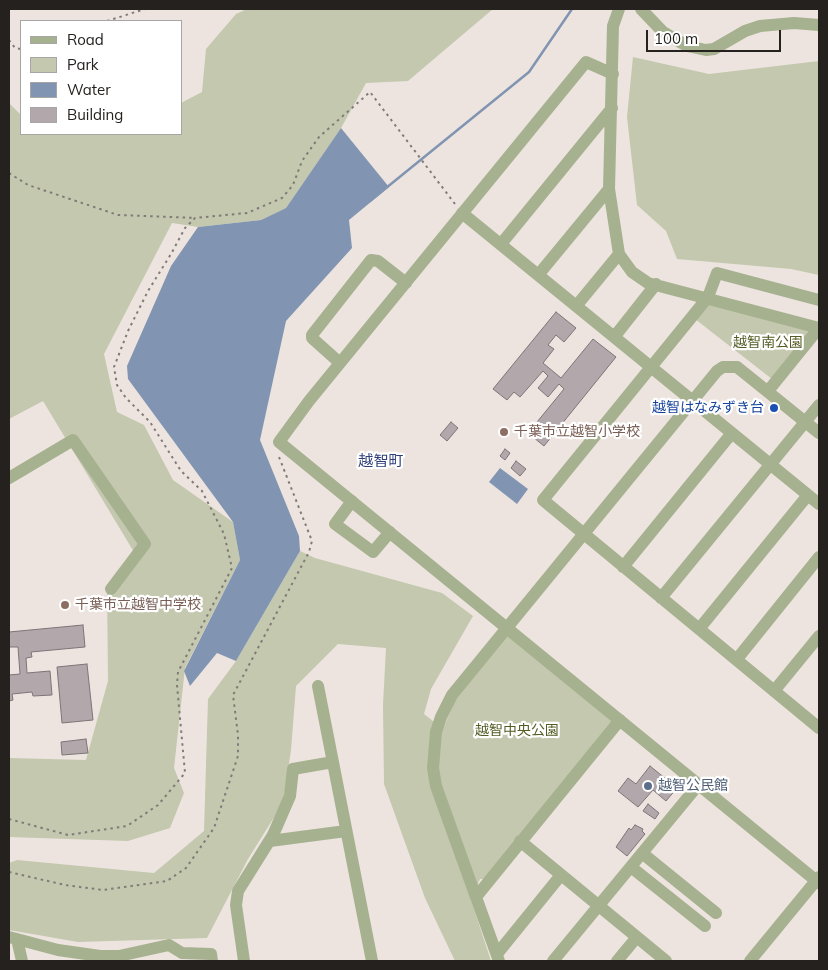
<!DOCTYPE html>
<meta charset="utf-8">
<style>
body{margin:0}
#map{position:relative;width:828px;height:970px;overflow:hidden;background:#ede4df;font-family:Mulish,sans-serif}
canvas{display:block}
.frame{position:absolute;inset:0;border:10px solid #24211f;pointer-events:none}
.legend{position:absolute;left:20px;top:20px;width:162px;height:115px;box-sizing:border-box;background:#fff;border:1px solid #a7a6a5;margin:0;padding:6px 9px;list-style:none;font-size:15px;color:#24211f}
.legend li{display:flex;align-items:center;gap:10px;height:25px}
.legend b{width:25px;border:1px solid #a7a6a5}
.scale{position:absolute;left:646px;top:30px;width:135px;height:22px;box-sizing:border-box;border:2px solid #24211f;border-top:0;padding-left:6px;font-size:15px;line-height:18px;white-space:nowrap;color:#24211f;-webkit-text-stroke:4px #fff;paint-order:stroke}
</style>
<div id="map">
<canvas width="828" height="970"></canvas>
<div class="frame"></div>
<ul class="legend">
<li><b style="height:6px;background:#a6b18f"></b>Road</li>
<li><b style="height:14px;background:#c3c8ae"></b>Park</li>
<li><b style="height:14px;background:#8195b2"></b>Water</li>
<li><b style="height:14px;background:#b2a8ac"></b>Building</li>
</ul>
<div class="scale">100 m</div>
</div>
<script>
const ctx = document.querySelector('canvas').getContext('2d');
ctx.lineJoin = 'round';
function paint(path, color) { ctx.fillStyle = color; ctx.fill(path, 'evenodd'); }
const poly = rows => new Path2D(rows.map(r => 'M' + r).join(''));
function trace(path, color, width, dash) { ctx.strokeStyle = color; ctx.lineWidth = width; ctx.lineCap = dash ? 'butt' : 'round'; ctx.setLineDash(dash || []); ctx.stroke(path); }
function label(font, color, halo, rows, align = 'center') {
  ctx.font = font + ' Mulish,"Noto Sans JP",sans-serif'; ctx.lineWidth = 4.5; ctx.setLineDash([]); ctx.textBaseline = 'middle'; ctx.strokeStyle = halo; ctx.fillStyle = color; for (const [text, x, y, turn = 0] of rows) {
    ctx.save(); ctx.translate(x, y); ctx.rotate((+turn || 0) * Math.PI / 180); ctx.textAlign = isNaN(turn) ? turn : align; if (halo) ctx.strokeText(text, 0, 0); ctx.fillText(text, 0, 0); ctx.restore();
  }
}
paint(poly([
 [247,9,493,9,408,81,366,83,341,128,286,208,261,220,198,227,172,223,104,354,117,412,144,425,173,480,233,522,240,560,185,668,174,768,184,793,170,828,128,841,9,837,9,758,86,760,108,681,107,585,134,552,43,401,9,419,9,103,21,115,21,134,181,134,181,103,202,92,206,49,236,14],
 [633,57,709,74,819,61,819,275,791,269,677,259,666,231,637,205,627,117],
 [708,304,809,327,810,333,772,379,695,319],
 [300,551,315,558,442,593,473,616,431,689,424,714,443,729,457,696,508,633,615,722,484,879,480,879,471,900,491,961,455,961,425,898,384,784,383,705,386,648,338,644,296,686,291,750,283,803,248,859,207,938,78,942,9,930,9,863,17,860,154,873,204,831,208,699,236,661]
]), '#c3c8ae');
paint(poly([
 [341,128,389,187,349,220,352,248,286,321,260,440,299,536,300,551,236,661,217,653,190,686,184,671,240,560,233,522,128,379,127,366,171,266,198,227,261,220,286,208],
 [500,468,528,489,517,504,489,482]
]), '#8195b2');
trace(poly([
 [370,201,529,72,572,9]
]), '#8195b2', 2.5);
const building = poly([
 [556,312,576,328,564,342,556,335,548,345,554,349,543,363,561,378,593,339,616,357,544,446,528,433,564,389,559,384,548,397,538,388,548,376,543,371,520,397,514,392,507,400,493,389,556,312],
 [451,422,458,428,447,441,440,435,451,422],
 [505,449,510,453,505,460,500,456,505,449],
 [516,461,526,469,520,476,511,468,516,461],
 [83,625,85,647,31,652,32,657,26,658,27,673,50,671,52,695,33,696,32,692,12,694,13,700,9,701,9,675,20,674,18,647,9,647,9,632,83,625],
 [87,664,93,720,62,723,57,667,87,664],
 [86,739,88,753,62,755,61,742,86,739],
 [650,766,677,788,666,801,653,790,638,807,618,791,628,778,636,784,650,766],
 [648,804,659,813,655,819,643,811,648,804],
 [635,825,643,829,642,831,645,834,627,856,616,847,629,828,631,830,635,825]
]);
paint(building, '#b2a8ac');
trace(building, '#7d7478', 1);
trace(poly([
 [107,21,145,9],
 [9,40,15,48,21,49],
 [9,173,28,185,118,215,195,218],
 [9,819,68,835,127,826,158,805,185,773,177,685,178,672,232,568,224,534,202,491,181,471,150,422,126,398,117,385,114,367,128,331,148,291,171,254,185,228,195,218,247,213,282,198,293,185,302,161,319,137,370,92,455,204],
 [9,872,65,885,103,890,167,881,186,868,214,828,238,756,238,735,233,695,309,552,312,541,279,457]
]), '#817b78', 2, [2.5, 4]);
trace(poly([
 [619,9,613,26,609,189,619,254,632,272,648,283,819,328,768,391],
 [641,9,663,32,687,46,706,50,714,49,745,31,760,26,794,23,819,25],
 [613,74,586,62,309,401,279,442,819,883],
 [462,213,819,504],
 [501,244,612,108],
 [539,274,609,189],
 [819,300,717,273,708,297,543,500,819,728],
 [577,305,619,254],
 [615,336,656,284],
 [340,363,312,338,312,335,371,260,378,261,406,283],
 [9,478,73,440,145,544,111,589],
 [352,501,335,524,373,552,390,532],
 [623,567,732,433],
 [661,598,819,405],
 [699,629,808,495],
 [737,659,819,557],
 [318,686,372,961],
 [774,691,819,636],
 [270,841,346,831],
 [520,841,666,961],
 [642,853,716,913],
 [631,867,705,926],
 [476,897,620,720],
 [9,937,58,950,100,956,119,956,169,945,182,953,211,954,212,961],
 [17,939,22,961],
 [497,954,561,875],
 [244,961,236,905,238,891,273,835,290,796,293,769,333,762],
 [499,961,436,786,433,768,436,732,441,717,452,695,717,371,723,367,737,367,819,433],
 [553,961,699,784],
 [617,961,637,937],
 [750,961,819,877]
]), '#a6b18f', 12);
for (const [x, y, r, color] of [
 [774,408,5,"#1a4fb4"],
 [504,432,5,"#8d6e63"],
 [65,605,5,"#8d6e63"],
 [648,786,5,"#5c6f8a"]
]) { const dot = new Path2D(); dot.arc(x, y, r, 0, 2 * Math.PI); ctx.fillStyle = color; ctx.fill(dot); trace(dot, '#fff', 2); }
label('14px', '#555c24', '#fff', [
 ["越智南公園",768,343],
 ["越智中央公園",517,731]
]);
label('14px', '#164399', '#fff', [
 ["越智はなみずき台",764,408]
], 'right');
label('14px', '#785e54', '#fff', [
 ["千葉市立越智小学校",514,432],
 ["千葉市立越智中学校",75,605]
], 'left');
label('14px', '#4e5e75', '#fff', [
 ["越智公民館",658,786]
], 'left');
label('15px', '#2f3f79', '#fff', [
 ["越智町",381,461]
]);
</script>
